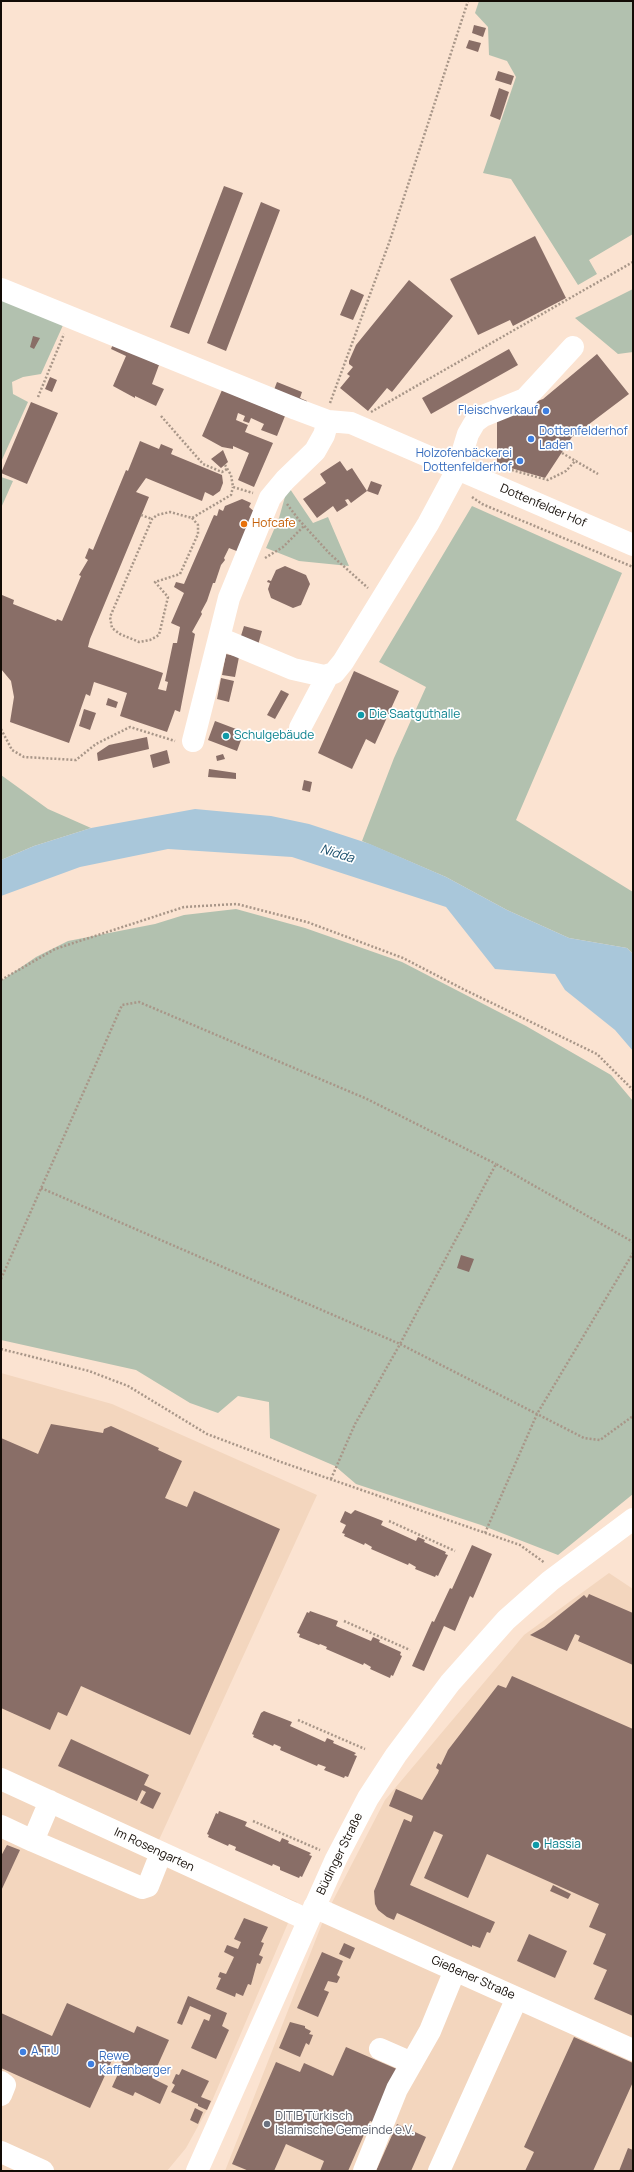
<!DOCTYPE html>
<meta charset="utf-8">
<style>
body{margin:0}
#map{position:relative;width:634px;height:2172px;overflow:hidden;background:#fbe3d1;font-family:Manrope,sans-serif}
canvas{display:block}
.frame{position:absolute;inset:0;border:2px solid #120b05;pointer-events:none}
</style>
<div id="map">
<canvas width="634" height="2172"></canvas>
<div class="frame"></div>
</div>
<script>
const ctx = document.querySelector('canvas').getContext('2d');
ctx.lineJoin = 'round';
function paint(path, color) { ctx.fillStyle = color; ctx.fill(path, 'evenodd'); }
const poly = rows => new Path2D(rows.map(r => 'M' + r).join(''));
function trace(path, color, width, dash) { ctx.strokeStyle = color; ctx.lineWidth = width; ctx.lineCap = dash ? 'butt' : 'round'; ctx.setLineDash(dash || []); ctx.stroke(path); }
function label(font, color, halo, rows, align = 'center') {
  ctx.font = font + ' Manrope,sans-serif'; ctx.lineWidth = 3.5; ctx.setLineDash([]); ctx.textBaseline = 'middle'; ctx.strokeStyle = halo; ctx.fillStyle = color; for (const [text, x, y, turn = 0] of rows) {
    ctx.save(); ctx.translate(x, y); ctx.rotate((+turn || 0) * Math.PI / 180); ctx.textAlign = isNaN(turn) ? turn : align; if (halo) ctx.strokeText(text, 0, 0); ctx.fillText(text, 0, 0); ctx.restore();
  }
}
paint(poly([
 [1,1373,112,1404,317,1495,158,1842,297,1902,212,2101,186,2148,167,2171,1,2171],
 [609,1573,633,1589,633,2171,225,2171,325,1916,385,1800,524,1635]
]), '#f3d6be');
paint(poly([
 [479,1,633,1,633,234,589,260,597,274,578,285,511,179,483,173,516,77,507,61,489,55,488,27,475,13],
 [633,289,633,352,618,354,575,318],
 [1,299,64,323,41,374,23,377,12,382,13,394,28,402,1,462],
 [1,477,13,481,1,508],
 [288,486,313,523,328,517,349,566,299,561,266,548,279,518],
 [472,506,622,573,516,820,633,892,633,954,627,948,569,938,507,910,446,877,362,841,394,758,426,687,379,662],
 [1,775,48,809,91,828,34,846,1,860],
 [236,909,305,928,402,962,526,1026,611,1075,633,1101,633,1494,558,1555,481,1525,356,1484,335,1466,270,1438,269,1402,238,1396,218,1413,190,1403,136,1370,1,1340,1,981,36,957,68,941,155,924,184,915]
]), '#b2c1af');
paint(poly([
 [195,809,271,816,309,824,370,844,446,877,507,910,569,938,627,948,633,954,633,1051,615,1030,565,990,555,974,495,969,446,907,292,857,168,849,80,867,1,896,1,860,34,846,91,828]
]), '#a9c7da');
paint(poly([
 [474,25,486,28,483,37,472,33],
 [469,40,481,43,478,52,466,48],
 [498,71,514,76,511,85,495,80],
 [499,88,509,92,500,120,490,116],
 [224,186,243,193,189,334,170,327],
 [261,202,280,210,226,351,207,343],
 [535,236,566,298,513,326,510,320,478,335,450,279],
 [409,280,453,316,392,392,387,388,368,411,340,388,350,376,347,374,353,367,349,364,349,361,356,345],
 [351,289,364,295,353,320,340,315],
 [33,336,40,338,34,349,30,347],
 [113,344,159,365,152,384,164,389,156,406,135,396,135,398,113,386,126,356,111,349],
 [509,349,518,365,431,414,422,398],
 [597,354,629,394,572,437,545,478,497,464,497,416,543,399],
 [50,377,57,380,52,392,45,389],
 [277,382,302,392,300,398,307,401,305,407,272,395],
 [222,390,285,416,277,436,261,430,264,424,251,418,249,423,243,421,245,416,238,413,236,420,248,425,245,432,273,443,254,487,238,480,249,453,233,446,233,449,222,447,202,436],
 [31,402,58,413,27,484,1,473],
 [140,441,159,449,161,444,173,449,171,454,222,475,223,483,220,491,213,496,205,492,202,501,146,478,136,492,149,497,90,639,88,647,163,673,158,689,166,691,168,682,165,681,173,643,177,643,180,627,171,623,184,593,174,587,176,582,184,584,214,515,217,516,219,509,223,511,225,506,242,499,251,503,249,507,256,513,239,552,229,548,224,558,225,560,221,565,215,583,213,583,207,601,201,612,202,614,192,632,195,634,180,712,175,710,167,732,120,716,127,693,94,682,90,696,86,694,69,743,10,722,14,697,11,681,1,669,2,595,14,600,13,604,56,621,57,619,62,621,81,576,79,575,88,560,85,558,89,548,93,550,126,470,128,471],
 [223,450,228,462,221,468,211,459],
 [340,461,347,471,352,468,367,491,351,503,348,499,345,500,348,505,337,512,333,506,317,518,303,499,326,483,320,474],
 [371,481,382,485,378,495,367,491],
 [285,566,306,575,310,584,301,605,293,608,271,598,268,589,270,583,267,582,268,580,271,581,276,570],
 [244,626,262,631,258,645,240,639],
 [226,654,239,657,235,677,222,675],
 [354,671,399,691,375,744,366,739,352,769,318,753],
 [221,678,234,681,229,702,217,699],
 [281,690,289,694,275,719,267,715],
 [108,698,118,702,116,708,106,705],
 [84,709,96,713,90,730,79,726],
 [215,721,244,732,237,751,208,740],
 [147,737,149,749,98,761,97,753,109,745],
 [167,750,170,763,153,768,150,755],
 [223,754,225,759,217,761,216,756],
 [209,769,236,773,236,779,208,777],
 [304,780,312,782,310,792,302,790],
 [461,1255,474,1259,469,1272,457,1268],
 [51,1424,103,1433,104,1429,111,1426,159,1448,158,1450,182,1461,165,1498,187,1507,194,1491,280,1529,190,1735,81,1686,67,1716,58,1712,50,1730,1,1708,1,1438,38,1454],
 [355,1510,383,1521,381,1525,416,1541,418,1537,425,1540,424,1542,446,1552,445,1554,448,1555,438,1576,436,1575,435,1577,415,1569,416,1567,409,1563,408,1565,371,1549,372,1547,365,1543,364,1545,344,1536,345,1534,342,1533,346,1525,340,1522,345,1511,351,1514],
 [472,1545,492,1554,473,1598,470,1596,455,1631,444,1626,424,1671,412,1666,432,1621,434,1622,450,1588,452,1589],
 [589,1594,633,1613,633,1665,578,1641,580,1636,575,1634,567,1651,530,1635,544,1627,584,1595,587,1598],
 [310,1611,338,1621,336,1626,371,1641,373,1637,380,1640,379,1642,401,1652,400,1655,402,1656,393,1676,391,1675,390,1678,370,1669,371,1667,364,1663,363,1665,326,1649,327,1647,320,1644,319,1645,299,1637,300,1634,297,1633,307,1612,309,1613],
 [512,1676,633,1729,633,2016,594,1999,607,1970,593,1964,606,1934,589,1927,599,1904,487,1854,468,1898,424,1878,443,1835,434,1831,410,1885,495,1922,490,1933,487,1932,480,1948,472,1945,472,1947,397,1913,394,1920,387,1917,378,1910,375,1904,374,1891,404,1819,411,1822,413,1816,389,1806,396,1789,422,1800,438,1773,439,1770,436,1768,438,1763,441,1765,448,1750,498,1685,506,1688],
 [264,1711,292,1722,290,1726,325,1742,327,1738,334,1741,333,1743,356,1753,354,1755,357,1756,348,1777,345,1776,344,1778,324,1770,326,1767,318,1764,317,1766,280,1750,281,1747,274,1744,273,1746,253,1737,254,1735,252,1734,261,1713],
 [71,1739,149,1775,144,1785,161,1793,153,1809,140,1803,146,1792,142,1790,137,1801,58,1766],
 [219,1811,247,1822,245,1826,280,1842,282,1838,289,1841,288,1843,311,1853,309,1855,312,1856,302,1877,300,1876,299,1878,280,1870,280,1867,273,1864,272,1866,235,1850,236,1847,229,1844,228,1846,208,1837,209,1835,207,1834,216,1813,218,1814],
 [7,1845,20,1850,1,1891,1,1856],
 [553,1885,571,1894,568,1899,550,1891],
 [244,1918,268,1927,261,1942,264,1943,259,1955,263,1957,260,1964,257,1963,251,1985,248,1984,243,1996,236,1993,235,1997,216,1989,221,1978,218,1977,220,1972,226,1974,234,1957,224,1952,227,1945,238,1949,241,1942,234,1939],
 [529,1934,567,1951,555,1978,517,1961],
 [344,1943,355,1948,350,1959,339,1954],
 [322,1952,343,1961,337,1975,340,1977,337,1983,328,1981,324,1990,329,1992,318,2017,297,2008],
 [188,1996,227,2013,222,2026,229,2030,216,2059,191,2048,204,2019,209,2021,211,2015,190,2006,182,2025,177,2023],
 [67,2003,134,2033,137,2026,169,2040,152,2078,168,2086,160,2104,135,2092,133,2096,112,2087,123,2063,113,2058,90,2108,1,2068,1,2013,52,2036],
 [290,2022,305,2026,305,2028,311,2031,309,2034,313,2035,309,2045,306,2043,300,2057,279,2048],
 [574,2037,633,2063,633,2082,593,2171,525,2171,534,2152,524,2147],
 [346,2047,399,2070,375,2123,370,2121,348,2171,320,2171,324,2161,286,2144,274,2171,249,2171,232,2164,276,2062,300,2072,304,2063,333,2076],
 [182,2069,209,2081,201,2097,211,2101,207,2110,198,2106,198,2104,171,2092,175,2085,172,2083,176,2074,179,2075],
 [195,2108,203,2112,198,2124,190,2120],
 [397,2124,426,2137,411,2171,376,2171],
 [628,2148,633,2150,633,2171,619,2171]
]), '#896e67');
trace(poly([
 [38,397,64,334],
 [330,403,389,243,468,1],
 [371,412,633,262],
 [161,416,203,464,222,472,227,469],
 [562,453,598,474],
 [225,465,231,475,233,487,253,493],
 [508,469,548,480,566,471,576,460],
 [472,497,482,504,633,567],
 [287,504,299,520,330,554,368,588],
 [141,515,152,519],
 [192,518,198,525,198,534,180,574,155,582,168,597,159,635,150,640,139,642,120,634,112,628,110,617,152,519,157,515,170,512,192,518,231,495,233,487],
 [265,558,283,547,304,526],
 [1,729,12,750,24,757,76,760,96,744,130,727,175,741],
 [1,980,55,949,184,907,237,904,307,922,403,958,463,989,597,1054,633,1090],
 [41,1188,400,1344,496,1164,633,1242],
 [1,1279,122,1005,139,1002,367,1099,496,1164],
 [1,1349,89,1371,128,1386,207,1434,281,1462,520,1545,545,1563],
 [331,1479,355,1424,400,1344,584,1438,600,1440,633,1416],
 [389,1521,455,1551],
 [485,1533,537,1414,633,1253],
 [344,1621,410,1650],
 [298,1720,365,1749],
 [253,1821,320,1850]
]), '#a89688', 2.5, [2, 2]);
trace(poly([
 [1,289,296,409,328,421,351,423,633,545],
 [328,421,324,435,315,451,285,480,270,498,229,598,219,638,293,669,324,676,334,673,343,662,428,524,457,470,468,434,475,422,483,416,525,399,573,347],
 [300,728,328,675],
 [193,741,219,638],
 [1,1779,308,1920],
 [50,1801,33,1841,142,1888,148,1886,161,1853],
 [1,1826,33,1841],
 [314,1907,633,2050],
 [380,2049,412,2063],
 [1,2082,5,2085,1,2095],
 [1,2152,43,2171],
 [364,2171,397,2089,430,2031,455,1970],
 [439,2171,517,1998]
]), '#fff', 22);
trace(poly([
 [197,2171,336,1859,368,1798,396,1755,450,1683,506,1620,550,1581,633,1519]
]), '#fff', 22);
for (const [x, y, r, color] of [
 [546,411,4,"#3f7fe0"],
 [531,439,4,"#3f7fe0"],
 [520,461,4,"#3f7fe0"],
 [244,524,4,"#e8710a"],
 [361,715,4,"#0f9aa8"],
 [226,736,4,"#0f9aa8"],
 [536,1845,4,"#0f9aa8"],
 [23,2052,4,"#3f7fe0"],
 [91,2064,4,"#3f7fe0"],
 [267,2124,4,"#6b7280"]
]) { const dot = new Path2D(); dot.arc(x, y, r, 0, 2 * Math.PI); ctx.fillStyle = color; ctx.fill(dot); trace(dot, '#fff', 1.5); }
label('12px', '#366cbe', '#fff', [
 ["Fleischverkauf",538,411,"right"],
 ["Dottenfelderhof",539,432],
 ["Laden",539,446],
 ["Holzofenbäckerei",512,454,"right"],
 ["Dottenfelderhof",512,468,"right"],
 ["A.T.U",31,2052],
 ["Rewe",99,2057],
 ["Kaffenberger",99,2071]
], 'left');
label('12px', '#120b05', '#fff', [
 ["Dottenfelder Hof",543,506,23],
 ["Im Rosengarten",154,1850,25],
 ["Büdinger Straße",340,1854,-64],
 ["Gießener Straße",473,1978,24]
]);
label('12px', '#c56008', '#fff', [
 ["Hofcafe",252,524]
], 'left');
label('12px', '#0d838f', '#fff', [
 ["Die Saatguthalle",369,715],
 ["Schulgebäude",234,736],
 ["Hassia",544,1845]
], 'left');
label('12px', '#5b616d', '#fff', [
 ["DITIB Türkisch",275,2117],
 ["Islamische Gemeinde e.V.",275,2131]
], 'left');
label('italic 13px', '#1a4f6c', '#fff', [
 ["Nidda",337,854,17]
]);
</script>
